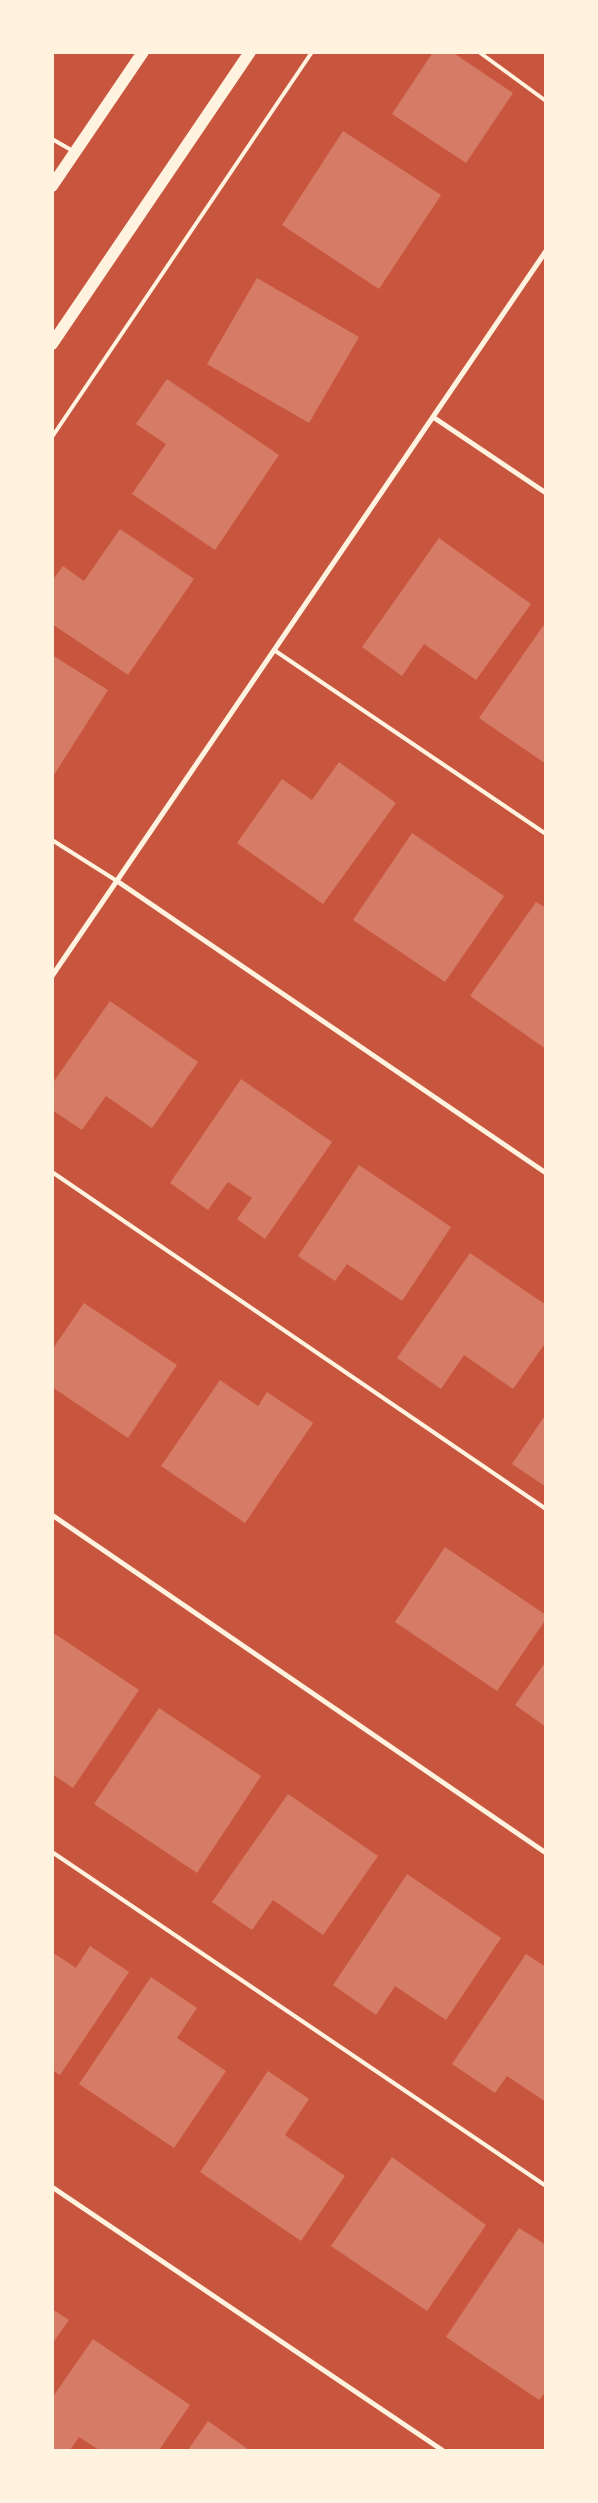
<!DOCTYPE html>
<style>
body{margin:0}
#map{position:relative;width:598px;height:2503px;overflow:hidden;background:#c8553d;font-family:Montserrat,sans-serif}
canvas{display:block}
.frame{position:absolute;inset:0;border:54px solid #fff3e0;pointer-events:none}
</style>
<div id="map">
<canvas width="598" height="2503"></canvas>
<div class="frame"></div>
</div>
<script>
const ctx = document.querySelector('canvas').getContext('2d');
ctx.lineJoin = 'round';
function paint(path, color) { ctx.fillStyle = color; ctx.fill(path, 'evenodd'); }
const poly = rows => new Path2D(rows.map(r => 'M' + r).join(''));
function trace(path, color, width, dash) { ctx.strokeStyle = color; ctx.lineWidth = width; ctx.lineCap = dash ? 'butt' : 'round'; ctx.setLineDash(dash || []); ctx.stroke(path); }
paint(poly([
 [433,52,452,52,513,93,466,163,392,114],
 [343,131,441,195,379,289,282,225],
 [257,278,359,337,309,423,207,364],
 [167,379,279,455,215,550,132,494,166,444,136,424],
 [120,529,194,579,128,675,52,624,52,581,63,566,84,581],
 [439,538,531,604,476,680,424,644,402,676,362,647],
 [543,626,546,628,546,764,479,718],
 [52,655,108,690,52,778],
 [339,762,396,803,323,904,237,843,282,779,312,800],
 [412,833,504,896,445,982,353,920],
 [536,902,546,908,546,1049,470,996],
 [110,1001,198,1062,152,1128,106,1096,82,1130,52,1110,52,1084],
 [241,1079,332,1142,265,1239,237,1219,252,1198,228,1182,208,1210,170,1183],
 [359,1165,451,1227,402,1301,347,1264,335,1281,298,1256],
 [470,1253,546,1305,546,1342,513,1389,464,1355,441,1389,397,1358],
 [84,1303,177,1365,128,1438,52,1387,52,1350],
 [220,1380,258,1406,267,1392,313,1423,245,1523,161,1466],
 [546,1414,546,1487,512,1464],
 [445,1547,546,1615,546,1619,497,1691,395,1622],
 [52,1632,139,1690,73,1788,52,1774],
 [546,1661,546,1727,515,1705],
 [159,1708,261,1776,197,1873,94,1804],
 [288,1794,378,1856,323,1935,273,1900,252,1930,212,1902],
 [407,1874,501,1938,446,2020,395,1986,376,2015,333,1985],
 [90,1946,129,1972,60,2075,52,2070,52,1952,76,1968],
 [526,1954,546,1967,546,2102,507,2076,495,2093,452,2064],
 [151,1977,197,2008,177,2038,226,2071,174,2148,79,2084],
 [268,2071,309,2099,285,2135,345,2176,301,2241,200,2172],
 [392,2157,486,2225,427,2311,331,2246],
 [519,2228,546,2245,546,2391,539,2400,446,2337],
 [52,2309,69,2320,52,2344],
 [93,2339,190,2405,159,2450,99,2450,79,2437,70,2450,52,2450,52,2398],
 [208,2421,249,2450,188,2450]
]), '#d67c66');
trace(poly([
 [479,52,546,101],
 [52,139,73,151],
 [52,437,312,52],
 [274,650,546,834],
 [52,840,117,881],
 [52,1172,546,1509],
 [52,1852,546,2186]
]), '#fff3e0', 4);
trace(poly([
 [433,417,546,493],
 [117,881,546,1173],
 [52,976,546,251],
 [52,1515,546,1853],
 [52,2187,442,2450]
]), '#fff3e0', 5);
trace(poly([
 [52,186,143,52],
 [52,344,250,52]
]), '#fff3e0', 12);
</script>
